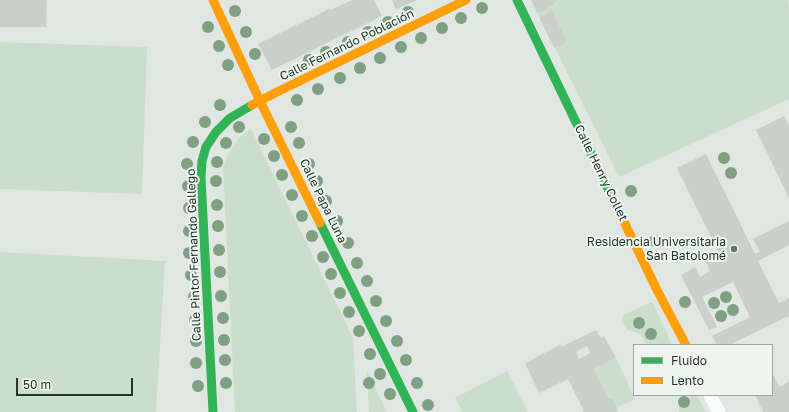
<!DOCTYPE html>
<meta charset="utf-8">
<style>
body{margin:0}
#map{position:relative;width:789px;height:412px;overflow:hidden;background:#e0e6e2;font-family:"Golos Text",sans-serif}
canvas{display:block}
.legend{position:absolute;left:633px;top:344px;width:140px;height:52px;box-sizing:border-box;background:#eef5ef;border:1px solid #9ca9a0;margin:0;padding:5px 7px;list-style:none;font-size:12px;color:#22362a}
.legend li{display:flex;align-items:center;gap:8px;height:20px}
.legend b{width:20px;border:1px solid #9ca9a0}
.scale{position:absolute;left:16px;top:378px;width:117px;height:18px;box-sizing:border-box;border:2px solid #22362a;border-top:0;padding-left:5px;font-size:12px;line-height:14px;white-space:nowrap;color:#22362a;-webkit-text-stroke:3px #eef5ef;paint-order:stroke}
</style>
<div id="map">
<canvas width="789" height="412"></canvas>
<ul class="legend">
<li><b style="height:5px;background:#30b455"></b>Fluido</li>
<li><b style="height:5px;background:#ff9f0a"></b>Lento</li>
</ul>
<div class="scale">50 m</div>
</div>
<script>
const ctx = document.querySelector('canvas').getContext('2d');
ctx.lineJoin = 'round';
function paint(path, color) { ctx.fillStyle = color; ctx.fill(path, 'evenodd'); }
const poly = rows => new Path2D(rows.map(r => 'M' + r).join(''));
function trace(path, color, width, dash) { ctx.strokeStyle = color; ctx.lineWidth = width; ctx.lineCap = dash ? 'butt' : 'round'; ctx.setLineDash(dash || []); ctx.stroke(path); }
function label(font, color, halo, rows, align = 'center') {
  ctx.font = font + ' "Golos Text",sans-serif'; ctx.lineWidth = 4; ctx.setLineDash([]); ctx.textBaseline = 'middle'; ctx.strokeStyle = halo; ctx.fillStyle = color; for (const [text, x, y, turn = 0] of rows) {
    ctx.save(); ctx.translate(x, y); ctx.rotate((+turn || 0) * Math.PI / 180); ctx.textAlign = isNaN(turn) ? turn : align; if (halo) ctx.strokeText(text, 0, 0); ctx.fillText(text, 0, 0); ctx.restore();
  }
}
paint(poly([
 [531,0,788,0,789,8,789,99,619,177],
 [0,42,147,47,142,194,0,189],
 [251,129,353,338,357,412,235,412,223,167,227,157,233,146,242,135],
 [0,252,165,261,156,412,0,412],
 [652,302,672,345,647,345,641,334,627,330,622,320,622,318,625,314],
 [616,358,635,399,616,408,613,398,609,399,594,369],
 [367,371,387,412,369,412],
 [507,371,528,412,462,412,455,398],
 [693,395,697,395,706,412,679,412,679,403,680,401]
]), '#cbdecb');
paint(poly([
 [0,0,47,0,46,27,0,27],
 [352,0,374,0,382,16,272,70,258,44,331,8,331,10],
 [392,0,416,0,396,10],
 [531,0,558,0,553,3,554,5,537,13],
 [552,11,567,42,554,48,539,17],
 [784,116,789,125,789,198,756,130],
 [706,154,755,254,760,252,753,239,789,221,789,245,758,261,779,303,789,298,789,316,729,345,717,345,712,336,750,317,733,282,702,297,717,327,709,330,681,275,695,267,700,277,710,271,706,262,720,255,677,168],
 [596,330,601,338,604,336,616,358,594,369,609,399,613,398,618,412,582,412,584,411,568,379,539,393,525,363,560,345,561,347],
 [587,346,590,353,579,359,576,352],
 [772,373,779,387,789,382,789,412,763,412,755,395,772,395]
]), '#cbcfcc');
trace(poly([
 [710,395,719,412]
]), '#fafbfb', 13);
trace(poly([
 [517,0,614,201],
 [320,223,413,412],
 [213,412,201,178,202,161,206,147,216,132,230,118,252,105]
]), '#30b455', 9);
trace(poly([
 [213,0,260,101,320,223],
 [252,105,277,92,466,0],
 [614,201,657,290,686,345]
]), '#ff9f0a', 9);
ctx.fillStyle = '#80a083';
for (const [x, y] of [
 [482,8],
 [235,11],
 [408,12],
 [461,18],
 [388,22],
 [208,27],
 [442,28],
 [246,32],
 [368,32],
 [421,38],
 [348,42],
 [219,46],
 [401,47],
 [326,52],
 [255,54],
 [380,58],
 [309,60],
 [228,65],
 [360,68],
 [340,78],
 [318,89],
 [297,100],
 [220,105],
 [205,122],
 [239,127],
 [291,127],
 [264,139],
 [193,142],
 [226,143],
 [299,143],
 [274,156],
 [724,158],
 [217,162],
 [187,164],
 [309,164],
 [731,173],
 [282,175],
 [216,181],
 [317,181],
 [188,186],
 [631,191],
 [292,195],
 [326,201],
 [217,205],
 [189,208],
 [302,216],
 [337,221],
 [218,226],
 [189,231],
 [312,236],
 [655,241],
 [348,243],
 [219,250],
 [189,253],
 [323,257],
 [357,263],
 [220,272],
 [331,274],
 [191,275],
 [367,281],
 [340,293],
 [221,296],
 [194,297],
 [726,297],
 [376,301],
 [685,302],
 [714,303],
 [733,310],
 [349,312],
 [721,316],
 [223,318],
 [195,320],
 [386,321],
 [639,323],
 [359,331],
 [651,334],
 [224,340],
 [196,341],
 [397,341],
 [370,354],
 [225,360],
 [406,360],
 [196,363],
 [380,374],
 [226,383],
 [369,383],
 [417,383],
 [198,386],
 [390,394],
 [684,402],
 [428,405]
]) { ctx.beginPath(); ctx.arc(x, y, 6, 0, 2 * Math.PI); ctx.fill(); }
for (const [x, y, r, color] of [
 [734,249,4,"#64746a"]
]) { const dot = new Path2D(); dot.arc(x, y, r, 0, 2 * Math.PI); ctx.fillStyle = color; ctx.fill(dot); trace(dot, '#eef5ef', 1.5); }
label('12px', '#22362a', '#eef5ef', [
 ["Calle Fernando Población",347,45,-26],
 ["Calle Henry Collet",601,173,64],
 ["Calle Papa Luna",323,201,64],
 ["Calle Pintor Fernando Gallego",194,255,-92]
]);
label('12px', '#22362a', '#eef5ef', [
 ["Residencia Universitaria",726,242],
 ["San Batolomé",726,256]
], 'right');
</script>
